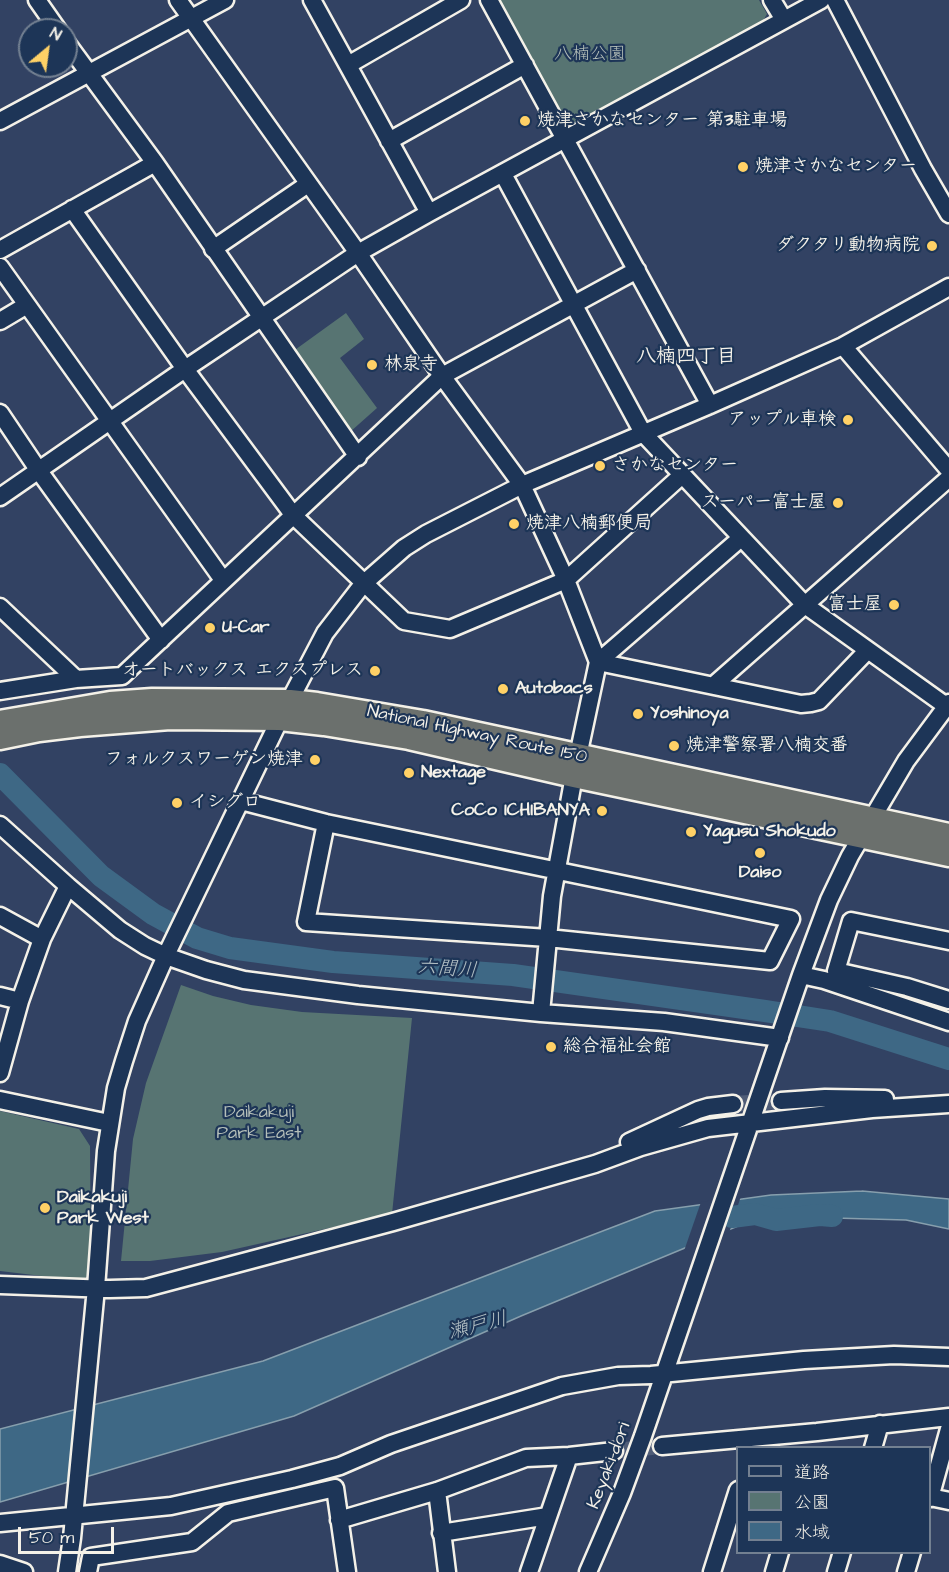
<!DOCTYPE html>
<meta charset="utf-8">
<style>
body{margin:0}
#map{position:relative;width:949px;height:1572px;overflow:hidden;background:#324263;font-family:"Architects Daughter","Klee One",sans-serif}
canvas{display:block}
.legend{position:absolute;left:736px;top:1446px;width:195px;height:108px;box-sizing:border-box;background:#1d3557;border:2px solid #738091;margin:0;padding:8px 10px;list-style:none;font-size:18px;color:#f4f1e8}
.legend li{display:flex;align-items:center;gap:12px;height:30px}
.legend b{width:30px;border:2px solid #738091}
.north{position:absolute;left:18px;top:18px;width:60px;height:60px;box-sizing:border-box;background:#1d3557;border:2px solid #738091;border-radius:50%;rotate:29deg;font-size:16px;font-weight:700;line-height:24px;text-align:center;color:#f4f1e8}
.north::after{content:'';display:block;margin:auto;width:21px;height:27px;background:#ffd166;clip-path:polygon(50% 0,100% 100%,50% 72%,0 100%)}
.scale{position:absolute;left:18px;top:1527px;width:96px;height:27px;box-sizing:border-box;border:3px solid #f4f1e8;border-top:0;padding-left:8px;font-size:18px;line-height:21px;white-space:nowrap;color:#f4f1e8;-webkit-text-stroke:4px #1d3557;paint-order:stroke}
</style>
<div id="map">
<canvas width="949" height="1572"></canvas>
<ul class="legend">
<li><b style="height:8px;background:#1d3557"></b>道路</li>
<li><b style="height:16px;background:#577472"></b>公園</li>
<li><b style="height:16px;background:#3e6885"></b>水域</li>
</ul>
<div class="north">N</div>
<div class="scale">50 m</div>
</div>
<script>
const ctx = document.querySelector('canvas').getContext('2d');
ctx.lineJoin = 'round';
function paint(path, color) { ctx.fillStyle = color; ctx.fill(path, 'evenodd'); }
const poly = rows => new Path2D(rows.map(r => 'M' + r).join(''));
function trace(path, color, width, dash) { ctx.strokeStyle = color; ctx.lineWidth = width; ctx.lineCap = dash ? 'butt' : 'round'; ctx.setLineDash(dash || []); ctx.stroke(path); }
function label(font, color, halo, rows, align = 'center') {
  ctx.font = font + ' "Architects Daughter","Klee One",sans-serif'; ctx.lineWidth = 4.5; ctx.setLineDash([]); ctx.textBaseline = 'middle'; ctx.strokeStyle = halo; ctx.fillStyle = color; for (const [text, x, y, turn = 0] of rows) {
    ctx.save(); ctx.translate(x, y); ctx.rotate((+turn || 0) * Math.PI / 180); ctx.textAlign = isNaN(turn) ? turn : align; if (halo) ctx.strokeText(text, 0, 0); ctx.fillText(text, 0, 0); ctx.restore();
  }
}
paint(poly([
 [496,0,759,0,767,14,763,21,570,126,564,123],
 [346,313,364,339,340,358,377,408,350,432,292,352],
 [181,985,213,996,251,1005,302,1012,412,1018,392,1214,222,1252,150,1261,121,1261,133,1139,146,1083],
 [0,1111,79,1129,90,1146,91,1271,84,1281,0,1271]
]), '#577472');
const water = poly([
 [862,1191,949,1199,949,1229,906,1220,762,1216,521,1316,294,1416,0,1502,0,1429,263,1361,655,1211,771,1195,862,1191]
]);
paint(water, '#3e6885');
trace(water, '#879fad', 1.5);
paint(poly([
 [741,1196,729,1233,684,1251,701,1202]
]), '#324263');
trace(poly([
 [0,774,101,876,153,914,197,938,230,948,333,962,513,975,765,1011,830,1021,949,1059],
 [732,1217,755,1214,776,1220,820,1215,832,1216]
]), '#3e6885', 22);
trace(poly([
 [733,1104,781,1101],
 [614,1451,662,1446]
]), '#4f5c77', 16, [16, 8]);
const minor = poly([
 [37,0,58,30],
 [178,0,358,253,442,376,522,485,566,580,598,662,578,756],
 [312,0,429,213],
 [489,0,710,405],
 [772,0,784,20],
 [835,0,923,169,949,214],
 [66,42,155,163,358,457],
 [348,65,461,0],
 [0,121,225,0],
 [389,141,525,65],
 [503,174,643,433,805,605,949,708],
 [72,209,185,369,294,516,404,621,450,629,566,580,681,476],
 [213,249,308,184],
 [0,250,155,163],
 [0,267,223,580],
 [0,321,27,305],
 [843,346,949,470],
 [0,413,39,471,161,640],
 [0,497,185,369,358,253,429,213,821,0],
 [0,607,76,679],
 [598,662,801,704,811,703,819,701,867,651],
 [598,662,741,538],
 [714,685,949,478],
 [0,691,76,679,122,676,442,376,637,270],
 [241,801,326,823,791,919,770,961,548,938,306,922,326,823],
 [0,825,68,886,42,939,20,1001,0,1073],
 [68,886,120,930,145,946,166,956,206,970,244,980,358,995,541,1013,664,1022,780,1038],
 [0,916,42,939],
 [949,941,851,921,836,971,907,987,949,1000],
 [801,975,824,980,949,1022],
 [0,996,20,1001],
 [541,1013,552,896,574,776],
 [0,1100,109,1123],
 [781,1101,825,1098,885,1099],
 [629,1142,698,1110,708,1107,733,1104],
 [0,1285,110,1289,146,1288,393,1222,595,1164,641,1147,708,1128,872,1109,949,1104],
 [662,1446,817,1432,949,1417],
 [873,1448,880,1424],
 [437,1491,447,1572],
 [930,1497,949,1501],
 [930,1498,949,1429],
 [339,1520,437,1491,526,1458,569,1456,614,1451],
 [0,1523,171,1506,292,1479,340,1466,391,1444,562,1386,618,1376,651,1375,804,1360,894,1355,949,1357],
 [441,1533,548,1516],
 [0,1564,24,1572],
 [67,1572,72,1538,96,1288,106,1151,116,1088,124,1061,137,1021,169,949,280,719,325,633,363,584,404,548,426,534,522,485,710,405,843,346,949,287],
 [88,1572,91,1557,192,1542,228,1513,335,1488,347,1572],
 [529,1572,569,1456],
 [588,1572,622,1493,643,1436,801,975,829,900,850,856,906,761,949,703],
 [712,1572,738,1490],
 [774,1572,780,1552],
 [836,1572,842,1552],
 [906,1572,912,1552]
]);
const highway = poly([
 [0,722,110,703,152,700,290,701,317,704,423,722,949,835],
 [0,738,39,730,80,725,170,718,280,719,324,724,409,738,574,776,949,855]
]);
trace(minor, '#f4f1e8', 21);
trace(highway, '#f4f1e8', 27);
trace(minor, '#1d3557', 16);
trace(highway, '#6b706d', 22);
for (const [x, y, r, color] of [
 [525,121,6,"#ffd166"],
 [743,167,6,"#ffd166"],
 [932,246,6,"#ffd166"],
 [372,365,6,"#ffd166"],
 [848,420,6,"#ffd166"],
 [600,466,6,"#ffd166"],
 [838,503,6,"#ffd166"],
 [514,524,6,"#ffd166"],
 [894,605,6,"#ffd166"],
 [210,628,6,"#ffd166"],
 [375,671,6,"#ffd166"],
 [503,689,6,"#ffd166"],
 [638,714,6,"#ffd166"],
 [674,746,6,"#ffd166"],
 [315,760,6,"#ffd166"],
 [409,773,6,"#ffd166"],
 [177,803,6,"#ffd166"],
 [602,811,6,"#ffd166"],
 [691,832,6,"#ffd166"],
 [760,853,6,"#ffd166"],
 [551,1047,6,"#ffd166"],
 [45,1208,6,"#ffd166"]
]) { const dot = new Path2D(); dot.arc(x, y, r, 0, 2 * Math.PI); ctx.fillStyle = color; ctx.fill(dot); trace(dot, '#1d3557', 2); }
label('18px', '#b5bfb9', '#1d3557', [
 ["八楠公園",590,55],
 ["Daikakuji",259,1113],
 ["Park East",259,1134]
]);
label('bold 18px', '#f4f1e8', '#1d3557', [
 ["焼津さかなセンター 第3駐車場",537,121],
 ["焼津さかなセンター",755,167],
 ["ダクタリ動物病院",920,246,"right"],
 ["林泉寺",384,365],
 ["アップル車検",836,420,"right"],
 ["さかなセンター",612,466],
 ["スーパー富士屋",826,503,"right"],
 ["焼津八楠郵便局",526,524],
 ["富士屋",882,605,"right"],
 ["U-Car",222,628],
 ["オートバックス エクスプレス",363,671,"right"],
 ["Autobacs",515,689],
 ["Yoshinoya",650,714],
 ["焼津警察署八楠交番",686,746],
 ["フォルクスワーゲン焼津",303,760,"right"],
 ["Nextage",421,773],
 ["イシグロ",189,803],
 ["CoCo ICHIBANYA",590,811,"right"],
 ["Yagusu Shokudo",703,832],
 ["Daiso",760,873,"center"],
 ["総合福祉会館",563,1047],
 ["Daikakuji",57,1198],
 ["Park West",57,1219]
], 'left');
label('18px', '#f4f1e8', '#1d3557', [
 ["National Highway Route 150",477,735,12],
 ["Keyaki-dori",610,1466,-69]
]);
label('bold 20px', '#f4f1e8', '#1d3557', [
 ["八楠四丁目",686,358]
]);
label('italic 20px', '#b4c1c5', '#1d3557', [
 ["六間川",447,970,4],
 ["瀬戸川",478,1327,-14]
]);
</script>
